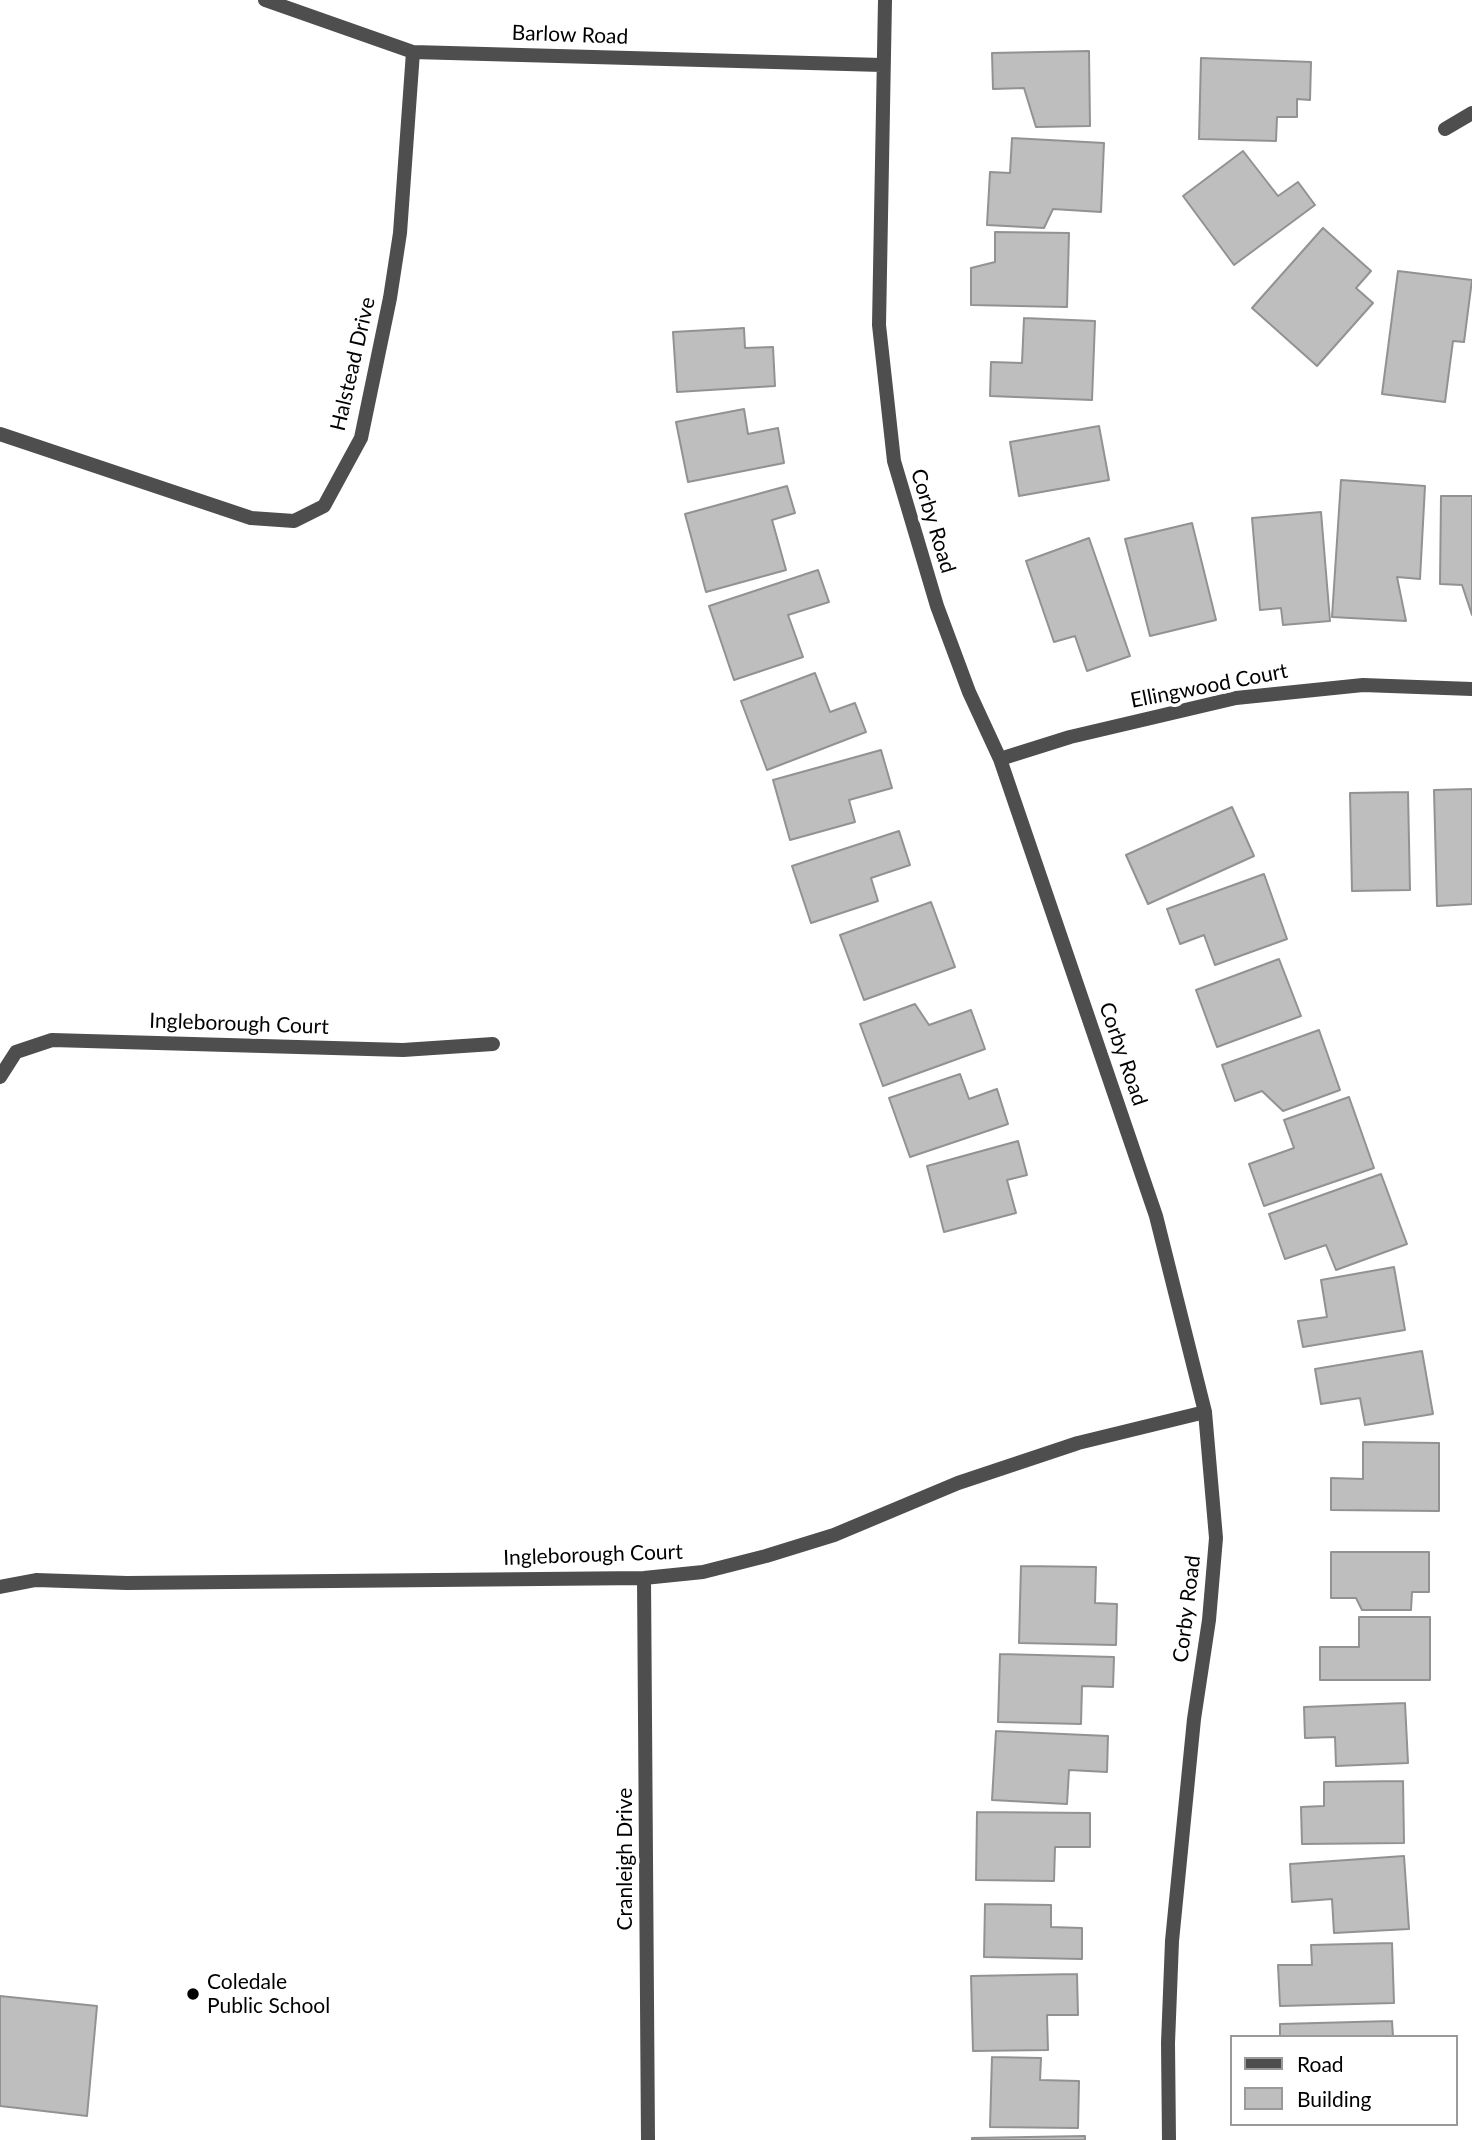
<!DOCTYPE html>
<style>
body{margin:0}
#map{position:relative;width:1472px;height:2140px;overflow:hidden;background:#fff;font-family:Lato,sans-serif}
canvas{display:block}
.legend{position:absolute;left:1230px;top:2035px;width:228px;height:91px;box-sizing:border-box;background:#fff;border:2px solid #999;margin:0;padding:9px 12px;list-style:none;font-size:21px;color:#000}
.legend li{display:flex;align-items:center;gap:14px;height:35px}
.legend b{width:35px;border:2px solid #999}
</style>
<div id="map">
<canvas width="1472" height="2140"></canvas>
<ul class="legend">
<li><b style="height:9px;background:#4e4e4e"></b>Road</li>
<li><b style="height:19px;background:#bebebe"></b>Building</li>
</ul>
</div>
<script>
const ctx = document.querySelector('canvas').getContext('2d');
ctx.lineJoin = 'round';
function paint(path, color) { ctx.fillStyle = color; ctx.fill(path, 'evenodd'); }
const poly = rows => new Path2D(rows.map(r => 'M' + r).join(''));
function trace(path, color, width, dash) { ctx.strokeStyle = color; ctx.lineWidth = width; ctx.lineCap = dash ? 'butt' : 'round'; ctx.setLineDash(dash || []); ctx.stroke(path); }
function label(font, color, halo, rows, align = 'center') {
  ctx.font = font + ' Lato,sans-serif'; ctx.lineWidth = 7; ctx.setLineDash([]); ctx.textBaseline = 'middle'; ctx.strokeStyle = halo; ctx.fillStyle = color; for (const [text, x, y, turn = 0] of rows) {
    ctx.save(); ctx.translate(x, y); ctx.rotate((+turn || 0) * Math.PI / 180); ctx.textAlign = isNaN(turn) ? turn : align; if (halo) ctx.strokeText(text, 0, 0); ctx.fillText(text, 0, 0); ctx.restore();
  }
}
const building = poly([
 [1089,51,1090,126,1036,127,1024,88,993,89,992,53,1089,51],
 [1201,58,1311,62,1310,100,1297,99,1297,117,1277,117,1276,141,1199,139,1201,58],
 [1012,138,1104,143,1101,212,1053,209,1044,228,987,225,990,172,1010,173,1012,138],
 [1243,151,1278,196,1298,182,1315,205,1234,265,1183,196,1243,151],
 [1323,228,1371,271,1356,288,1373,303,1317,366,1252,308,1323,228],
 [995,232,1069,233,1067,307,971,305,971,268,995,262,995,232],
 [1398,271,1472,280,1464,342,1453,341,1445,402,1382,394,1398,271],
 [1024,318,1095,321,1092,400,990,396,991,362,1022,363,1024,318],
 [744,328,745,348,773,347,775,386,677,392,673,332,744,328],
 [744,409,748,434,778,428,784,463,688,482,676,422,744,409],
 [1099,426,1109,480,1019,496,1010,442,1099,426],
 [1341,480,1425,486,1420,579,1397,577,1406,621,1332,617,1341,480],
 [787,486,795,513,772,520,786,570,706,592,685,514,787,486],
 [1441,496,1472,496,1472,615,1462,585,1440,584,1441,496],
 [1321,512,1330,621,1283,625,1281,608,1260,610,1252,518,1321,512],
 [1192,523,1216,620,1150,636,1125,539,1192,523],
 [1089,538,1130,656,1087,671,1075,636,1054,642,1026,561,1089,538],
 [818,570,829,602,788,615,803,657,734,680,709,606,818,570],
 [815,673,830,712,855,703,866,732,767,770,741,701,815,673],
 [881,750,892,788,849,800,855,822,790,840,773,780,881,750],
 [1472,789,1472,904,1437,906,1434,790,1472,789],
 [1408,792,1410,890,1352,891,1350,793,1408,792],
 [1232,807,1254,856,1148,904,1126,855,1232,807],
 [899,831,910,865,871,878,878,901,811,923,792,866,899,831],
 [1264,874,1287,939,1215,965,1204,935,1180,944,1167,909,1264,874],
 [931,902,955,967,864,1000,840,935,931,902],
 [1279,959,1301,1016,1217,1047,1196,990,1279,959],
 [915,1004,929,1025,971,1010,985,1049,883,1086,860,1024,915,1004],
 [1319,1030,1340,1090,1283,1111,1262,1091,1235,1101,1222,1065,1319,1030],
 [960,1074,969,1099,997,1089,1008,1124,910,1157,889,1098,960,1074],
 [1349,1097,1374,1168,1264,1206,1249,1164,1294,1148,1284,1120,1349,1097],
 [1018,1141,1027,1175,1007,1180,1016,1213,944,1232,927,1166,1018,1141],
 [1381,1174,1407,1244,1336,1270,1326,1245,1285,1259,1269,1214,1381,1174],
 [1394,1267,1405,1330,1303,1347,1298,1321,1327,1317,1321,1280,1394,1267],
 [1422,1351,1433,1414,1365,1425,1360,1398,1321,1404,1315,1369,1422,1351],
 [1363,1442,1439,1443,1439,1511,1331,1510,1331,1478,1363,1479,1363,1442],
 [1331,1552,1429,1552,1429,1592,1412,1592,1411,1610,1362,1610,1356,1598,1331,1598,1331,1552],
 [1021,1566,1096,1567,1095,1603,1117,1604,1116,1645,1019,1643,1021,1566],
 [1359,1617,1430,1617,1430,1680,1320,1680,1320,1647,1359,1647,1359,1617],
 [1000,1654,1114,1657,1113,1687,1082,1686,1081,1724,998,1722,1000,1654],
 [1405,1703,1408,1763,1336,1766,1335,1737,1305,1738,1304,1707,1405,1703],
 [996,1731,1108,1736,1107,1772,1069,1770,1067,1804,992,1800,996,1731],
 [1403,1781,1404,1843,1302,1844,1301,1807,1324,1806,1324,1782,1403,1781],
 [977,1812,1090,1813,1090,1847,1055,1847,1054,1881,976,1880,977,1812],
 [1404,1856,1409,1929,1334,1933,1332,1899,1292,1902,1290,1864,1404,1856],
 [985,1904,1051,1905,1051,1927,1082,1928,1082,1959,984,1957,985,1904],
 [1392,1943,1394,2003,1280,2006,1278,1965,1312,1965,1311,1945,1392,1943],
 [1077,1974,1078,2015,1047,2015,1048,2050,973,2051,971,1976,1077,1974],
 [0,1996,97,2006,87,2116,0,2106,0,1996],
 [1392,2021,1393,2037,1280,2037,1280,2024,1392,2021],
 [992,2057,1041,2058,1040,2080,1079,2081,1078,2128,990,2127,992,2057],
 [1085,2136,1085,2140,972,2140,972,2138,1085,2136]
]);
paint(building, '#bebebe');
trace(building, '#929292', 2);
trace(poly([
 [265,0,413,52,882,65],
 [885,0,879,325,894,461,937,606,969,692,1000,759,1156,1216,1205,1412,1216,1538,1209,1620,1194,1719,1172,1941,1168,2043,1169,2140],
 [1445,129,1472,113],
 [0,434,251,518,294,521,324,506,361,438,390,298,400,233,413,52],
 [1000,759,1070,737,1236,698,1363,685,1472,689],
 [0,1077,16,1052,52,1040,403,1050,493,1044],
 [644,1578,648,2140],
 [0,1587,36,1580,127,1583,644,1578,703,1572,766,1556,834,1535,958,1483,1078,1443,1205,1412]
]), '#4e4e4e', 14);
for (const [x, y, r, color] of [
 [193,1994,7,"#000"]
]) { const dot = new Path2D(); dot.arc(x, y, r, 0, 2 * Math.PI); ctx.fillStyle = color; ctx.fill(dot); trace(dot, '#fff', 2.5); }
label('21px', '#000', '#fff', [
 ["Barlow Road",570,35,2],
 ["Halstead Drive",353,364,-77],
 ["Corby Road",933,521,73],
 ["Ellingwood Court",1209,686,-11],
 ["Ingleborough Court",239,1024,2],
 ["Corby Road",1123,1054,71],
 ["Ingleborough Court",593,1555,-2],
 ["Corby Road",1187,1609,-83],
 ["Cranleigh Drive",625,1859,-90]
]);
label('21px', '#000', '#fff', [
 ["Coledale",207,1982],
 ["Public School",207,2006]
], 'left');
</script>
